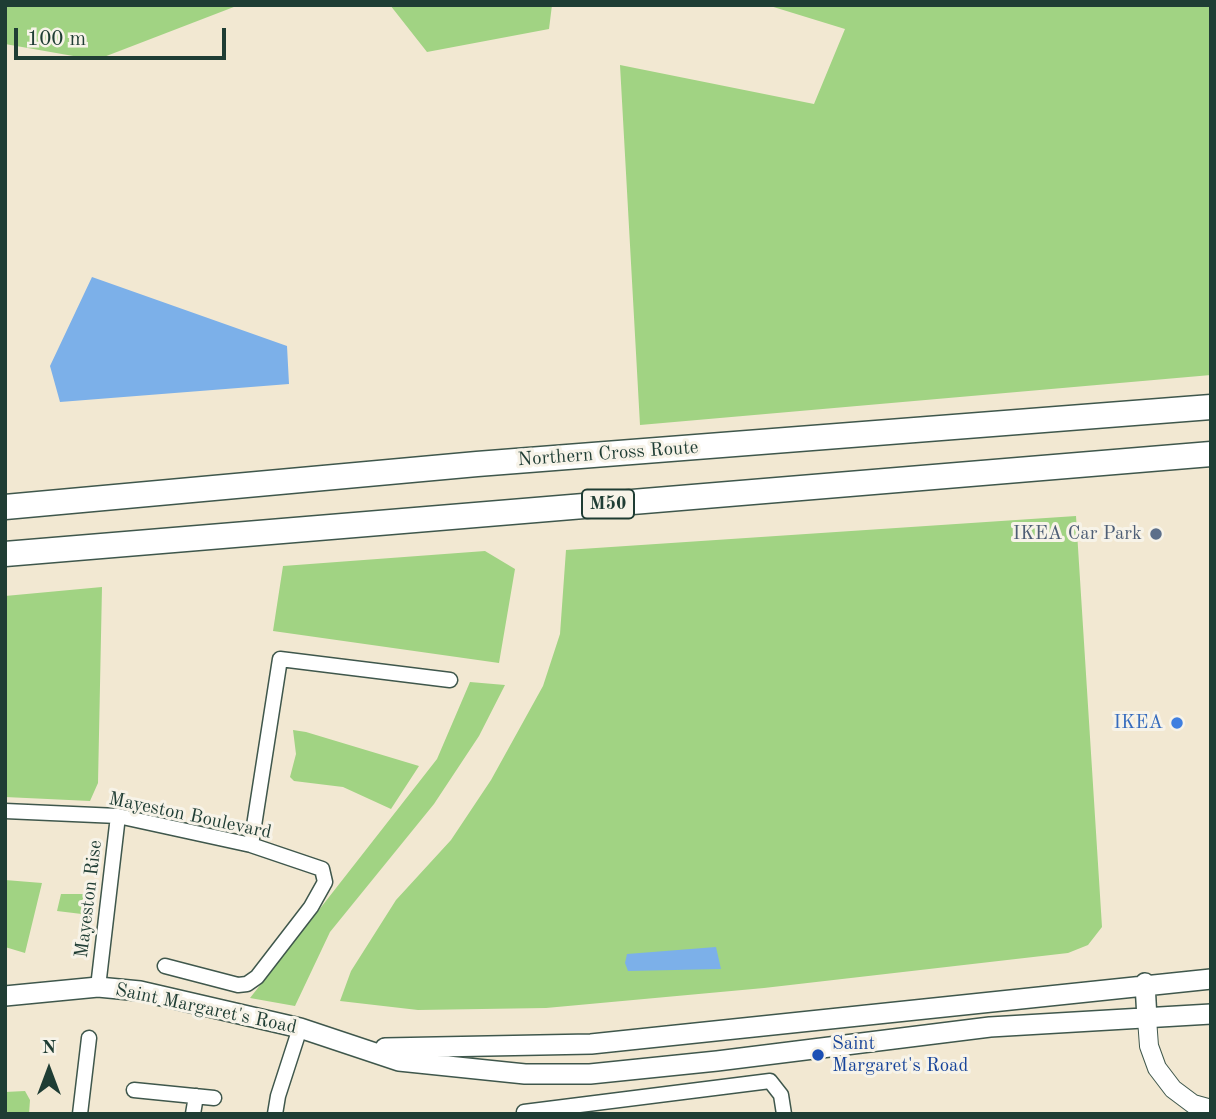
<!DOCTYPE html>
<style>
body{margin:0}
#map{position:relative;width:1216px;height:1119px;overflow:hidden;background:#f2e8d2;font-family:"Old Standard TT",serif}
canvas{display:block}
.frame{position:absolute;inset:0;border:7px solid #1f3d34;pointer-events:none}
.north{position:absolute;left:14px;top:1035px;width:70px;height:70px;-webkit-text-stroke:5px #f7f3e8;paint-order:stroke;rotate:0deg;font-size:19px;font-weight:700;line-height:28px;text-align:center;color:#1f3d34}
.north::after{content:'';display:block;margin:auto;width:24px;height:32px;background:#1f3d34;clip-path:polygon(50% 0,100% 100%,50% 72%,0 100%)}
.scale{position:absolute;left:14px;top:28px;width:212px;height:32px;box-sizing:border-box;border:4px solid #1f3d34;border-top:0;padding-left:9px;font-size:21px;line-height:24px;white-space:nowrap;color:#1f3d34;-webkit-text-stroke:5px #f7f3e8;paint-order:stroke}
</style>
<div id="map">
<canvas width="1216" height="1119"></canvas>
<div class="frame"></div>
<div class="north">N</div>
<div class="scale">100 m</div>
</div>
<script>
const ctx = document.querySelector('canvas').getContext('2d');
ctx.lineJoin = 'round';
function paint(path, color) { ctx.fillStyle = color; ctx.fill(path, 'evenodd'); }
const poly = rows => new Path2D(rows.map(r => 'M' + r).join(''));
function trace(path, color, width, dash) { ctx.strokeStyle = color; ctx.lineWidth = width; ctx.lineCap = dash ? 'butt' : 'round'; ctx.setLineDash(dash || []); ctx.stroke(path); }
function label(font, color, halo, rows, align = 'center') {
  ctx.font = font + ' "Old Standard TT",serif'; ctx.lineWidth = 6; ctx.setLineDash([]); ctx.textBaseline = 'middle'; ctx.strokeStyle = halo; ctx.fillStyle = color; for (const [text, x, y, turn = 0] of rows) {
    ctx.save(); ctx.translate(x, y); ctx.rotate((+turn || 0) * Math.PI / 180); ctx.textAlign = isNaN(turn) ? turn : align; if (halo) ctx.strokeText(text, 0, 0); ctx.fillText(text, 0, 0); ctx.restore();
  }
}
paint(poly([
 [5,5,239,5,96,60,5,44],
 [390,5,552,5,549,29,427,52],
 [767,5,1211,5,1211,375,640,425,620,65,814,104,845,29],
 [1076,516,1102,927,1088,945,1068,953,764,988,546,1008,418,1010,340,1001,351,971,396,900,451,840,491,780,543,686,560,634,566,550],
 [485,551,515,569,499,663,273,631,283,566],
 [102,587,98,783,90,801,5,797,5,596],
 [470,682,505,685,479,736,434,804,330,932,295,1006,250,998,437,759],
 [293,730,306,732,419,766,391,809,343,787,294,781,290,777,296,754],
 [5,880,42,883,25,953,5,947],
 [61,894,94,894,90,915,57,911],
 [25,1091,30,1100,29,1114,5,1114,5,1092]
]), '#a1d383');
paint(poly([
 [92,277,287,346,289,384,60,402,50,366],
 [716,947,721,969,628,971,625,963,627,954]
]), '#7cb0e9');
const minor = poly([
 [5,811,118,816,251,845,322,869,325,882,311,907,257,977,247,984,238,985,165,966],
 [251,845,280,659,450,680],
 [98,987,118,816],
 [134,1090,214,1098],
 [524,1112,770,1081,781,1095,784,1114],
 [80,1114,89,1038],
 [193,1114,196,1096],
 [275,1114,278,1096,300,1028]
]);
const tertiary = poly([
 [1147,1019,1149,1046,1157,1068,1173,1089,1193,1104,1211,1109]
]);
const secondary = poly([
 [1145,983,1147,1019],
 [5,996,98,987,140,991,300,1028,399,1061,525,1074,590,1074,717,1061,990,1027,1211,1014],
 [385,1048,591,1044,1211,979]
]);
const motorway = poly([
 [5,507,477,464,1211,407],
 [5,554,1211,454]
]);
trace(minor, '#3f574c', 17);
trace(tertiary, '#3f574c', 20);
trace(secondary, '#3f574c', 22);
trace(motorway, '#3f574c', 27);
trace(minor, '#fff', 14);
trace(tertiary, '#fff', 18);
trace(secondary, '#fff', 19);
trace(motorway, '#fff', 24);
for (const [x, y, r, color] of [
 [1156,534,7,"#5c6f8a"],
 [1177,723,7,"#3f7fe0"],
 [818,1055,7,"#1a4fb4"]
]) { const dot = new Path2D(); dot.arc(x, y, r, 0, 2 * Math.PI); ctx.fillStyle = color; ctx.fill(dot); trace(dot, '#f7f3e8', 2.5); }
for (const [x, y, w] of [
 [608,504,52]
]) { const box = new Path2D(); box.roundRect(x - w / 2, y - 14.5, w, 29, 5); ctx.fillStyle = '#f7f3e8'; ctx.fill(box); trace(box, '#1f3d34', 2); }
label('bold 18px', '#1f3d34', null, [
 ["M50",608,504]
]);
label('19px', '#1f3d34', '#f7f3e8', [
 ["Northern Cross Route",608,454,-4],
 ["Mayeston Boulevard",190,816,12],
 ["Mayeston Rise",89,899,-83],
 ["Saint Margaret's Road",206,1009,12]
]);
label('19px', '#4e5e75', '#f7f3e8', [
 ["IKEA Car Park",1142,534]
], 'right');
label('19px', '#366cbe', '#f7f3e8', [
 ["IKEA",1163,723]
], 'right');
label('19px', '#164399', '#f7f3e8', [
 ["Saint",832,1044],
 ["Margaret's Road",832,1066]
], 'left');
</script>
